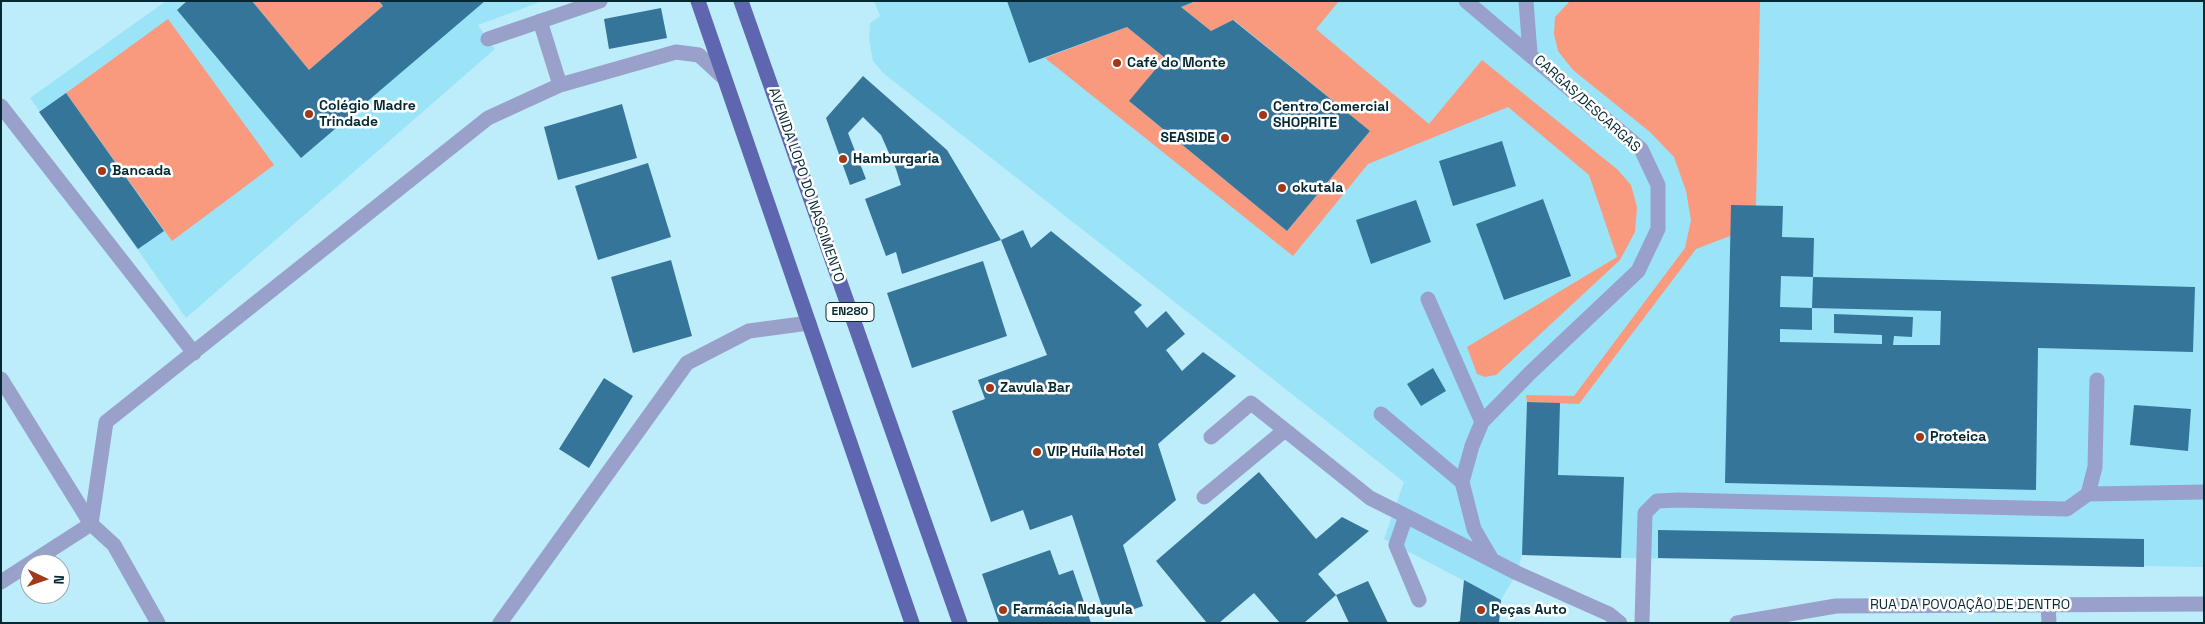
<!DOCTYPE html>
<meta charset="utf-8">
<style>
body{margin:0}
#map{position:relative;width:2205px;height:624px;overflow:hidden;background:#bdedfa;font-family:"Space Grotesk",sans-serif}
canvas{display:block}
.frame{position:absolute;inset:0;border:2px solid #042932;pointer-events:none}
.north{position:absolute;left:20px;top:554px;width:50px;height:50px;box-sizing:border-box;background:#fff;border:1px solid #9ba9ad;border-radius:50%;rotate:93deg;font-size:14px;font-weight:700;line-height:20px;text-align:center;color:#042932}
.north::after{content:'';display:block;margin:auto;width:18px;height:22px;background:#a03819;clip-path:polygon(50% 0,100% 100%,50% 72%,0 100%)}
</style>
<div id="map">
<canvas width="2205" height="624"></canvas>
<div class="frame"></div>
<div class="north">N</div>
</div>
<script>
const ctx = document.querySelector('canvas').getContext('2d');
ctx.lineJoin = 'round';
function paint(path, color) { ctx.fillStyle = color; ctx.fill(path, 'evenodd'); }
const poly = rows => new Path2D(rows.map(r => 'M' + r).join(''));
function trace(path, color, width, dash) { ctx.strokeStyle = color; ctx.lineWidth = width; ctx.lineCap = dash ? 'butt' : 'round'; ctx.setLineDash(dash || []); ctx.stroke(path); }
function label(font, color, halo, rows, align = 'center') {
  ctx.font = font + ' "Space Grotesk",sans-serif'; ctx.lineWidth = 5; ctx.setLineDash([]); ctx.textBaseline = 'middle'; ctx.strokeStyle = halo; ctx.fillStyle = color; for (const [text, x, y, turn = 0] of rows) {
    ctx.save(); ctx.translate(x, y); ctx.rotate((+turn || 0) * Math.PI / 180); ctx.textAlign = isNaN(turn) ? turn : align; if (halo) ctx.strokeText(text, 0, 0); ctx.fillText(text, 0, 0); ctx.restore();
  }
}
paint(poly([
 [166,1,543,1,478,25,495,49,186,318,30,98],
 [874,1,2204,1,2204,567,1621,558,1522,555,1517,573,1501,600,1384,539,1404,482,883,73,873,61,869,40,870,23,880,16]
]), '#9be4f8');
paint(poly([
 [252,1,379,1,383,6,309,70],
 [1197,1,1339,1,1316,29,1429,124,1482,60,1618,170,1631,185,1637,207,1635,232,1620,260,1496,375,1485,377,1477,374,1467,347,1617,257,1589,175,1508,107,1368,164,1293,256,1045,58,1127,27,1165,58,1130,102,1287,231,1370,131,1234,20,1211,31,1181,7],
 [1570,1,1760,1,1756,206,1730,236,1696,249,1579,404,1527,402,1526,395,1574,396,1685,248,1691,220,1686,191,1674,157,1650,132,1573,70,1558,51,1554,34,1555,17],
 [168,19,274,165,172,241,66,93]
]), '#f9997e');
paint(poly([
 [187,1,252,1,309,70,383,6,379,1,485,1,301,158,177,10],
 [1007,1,1196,1,1181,7,1211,31,1233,20,1370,131,1287,231,1129,101,1165,58,1127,27,1029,63],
 [661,8,667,38,609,49,604,19],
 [863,76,947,150,1001,240,1023,230,1031,248,1051,231,1142,305,1134,312,1147,328,1166,311,1185,334,1166,350,1182,371,1203,352,1236,376,1158,444,1176,500,1123,545,1143,606,1106,619,1072,515,1030,530,1023,510,991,522,952,411,985,399,978,380,1047,355,1001,240,902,274,896,252,886,256,865,199,901,185,896,169,881,135,863,117,848,133,866,179,850,185,826,118],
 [66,93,164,231,138,249,39,112],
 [622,104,637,158,558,180,544,127],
 [1502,141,1516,186,1453,206,1439,161],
 [648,163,671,237,598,260,575,186],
 [1543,199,1571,276,1504,300,1476,224],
 [1416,200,1431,242,1371,264,1356,220],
 [1731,205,1783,206,1782,237,1814,238,1813,277,1781,276,1780,307,1812,308,1812,330,1780,329,1780,342,1882,344,1882,335,1834,333,1834,314,1913,317,1912,337,1894,336,1893,345,1940,345,1941,311,1812,308,1813,277,1942,280,2195,287,2193,352,2038,348,2036,490,1725,483],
 [671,260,692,336,633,353,611,277],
 [983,261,1007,336,912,368,887,293],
 [1433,368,1446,391,1421,406,1407,384],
 [604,378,633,396,589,468,559,449],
 [1527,402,1560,403,1558,475,1624,477,1621,558,1522,555],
 [2134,405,2191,409,2188,451,2130,445],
 [1259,472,1316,539,1342,517,1369,531,1318,574,1336,595,1304,623,1280,623,1254,593,1219,623,1207,623,1156,561],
 [1658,530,2144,539,2144,567,1658,558],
 [1050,550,1059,575,1073,570,1091,623,999,623,982,574],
 [1464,580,1501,600,1499,623,1456,623,1460,621],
 [1368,581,1388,623,1349,623,1336,595]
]), '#357599');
trace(poly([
 [1466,1,1641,149,1658,185,1658,229,1638,271,1531,372,1482,422,1472,446,1462,482,1474,529,1491,558],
 [1526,1,1530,53],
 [1428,299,1482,422],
 [1,379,91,524,114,545,158,623],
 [1381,414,1462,482],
 [1285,430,1370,498,1406,516],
 [2088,494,2204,492],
 [1204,497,1285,430,1251,403,1211,437],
 [1419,600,1396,545,1406,516,1517,573,1609,614,1620,623],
 [2048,604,2049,623],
 [500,623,687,363,749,331,809,323],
 [1642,623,1645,513,1657,501,1678,500,2067,509,2088,494,2095,467,2097,380]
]), '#99a1ca', 15);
trace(poly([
 [540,21,560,85],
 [488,39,600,1],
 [1,106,194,353],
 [1,582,91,524,106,422,488,118,560,85,676,52,699,55,724,78],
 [1737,623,1836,606,2204,604]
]), '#99a1ca', 15);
trace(poly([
 [698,1,912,623],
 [741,1,960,623]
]), '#5e66b0', 15);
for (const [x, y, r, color] of [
 [1117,63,5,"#a03819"],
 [309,114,5,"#a03819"],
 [1263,115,5,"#a03819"],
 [1225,138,5,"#a03819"],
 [843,159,5,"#a03819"],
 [102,171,5,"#a03819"],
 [1282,188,5,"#a03819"],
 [990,388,5,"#a03819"],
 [1920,437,5,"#a03819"],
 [1037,452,5,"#a03819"],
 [1003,610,5,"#a03819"],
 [1481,610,5,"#a03819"]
]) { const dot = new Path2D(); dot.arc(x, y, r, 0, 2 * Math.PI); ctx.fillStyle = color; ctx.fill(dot); trace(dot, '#fff', 2); }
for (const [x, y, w] of [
 [850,312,48]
]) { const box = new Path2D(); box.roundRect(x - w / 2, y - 9.5, w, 19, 4); ctx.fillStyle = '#fff'; ctx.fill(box); trace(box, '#042932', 1); }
label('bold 12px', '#042932', null, [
 ["EN280",850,312]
]);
label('bold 14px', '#042932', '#fff', [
 ["Café do Monte",1127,63],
 ["Colégio Madre",319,106],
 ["Trindade",319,122],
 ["Centro Comercial",1273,107],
 ["SHOPRITE",1273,123],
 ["SEASIDE",1215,138,"right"],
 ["Hamburgaria",853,159],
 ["Bancada",112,171],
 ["okutala",1292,188],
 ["Zavula Bar",1000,388],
 ["Proteica",1930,437],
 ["VIP Huíla Hotel",1047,452],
 ["Farmácia Ndayula",1013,610],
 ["Peças Auto",1491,610]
], 'left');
label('14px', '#042932', '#fff', [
 ["CARGAS/DESCARGAS",1587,104,42],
 ["AVENIDA LOPO DO NASCIMENTO",806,185,71],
 ["RUA DA POVOAÇÃO DE DENTRO",1970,605]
]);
</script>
